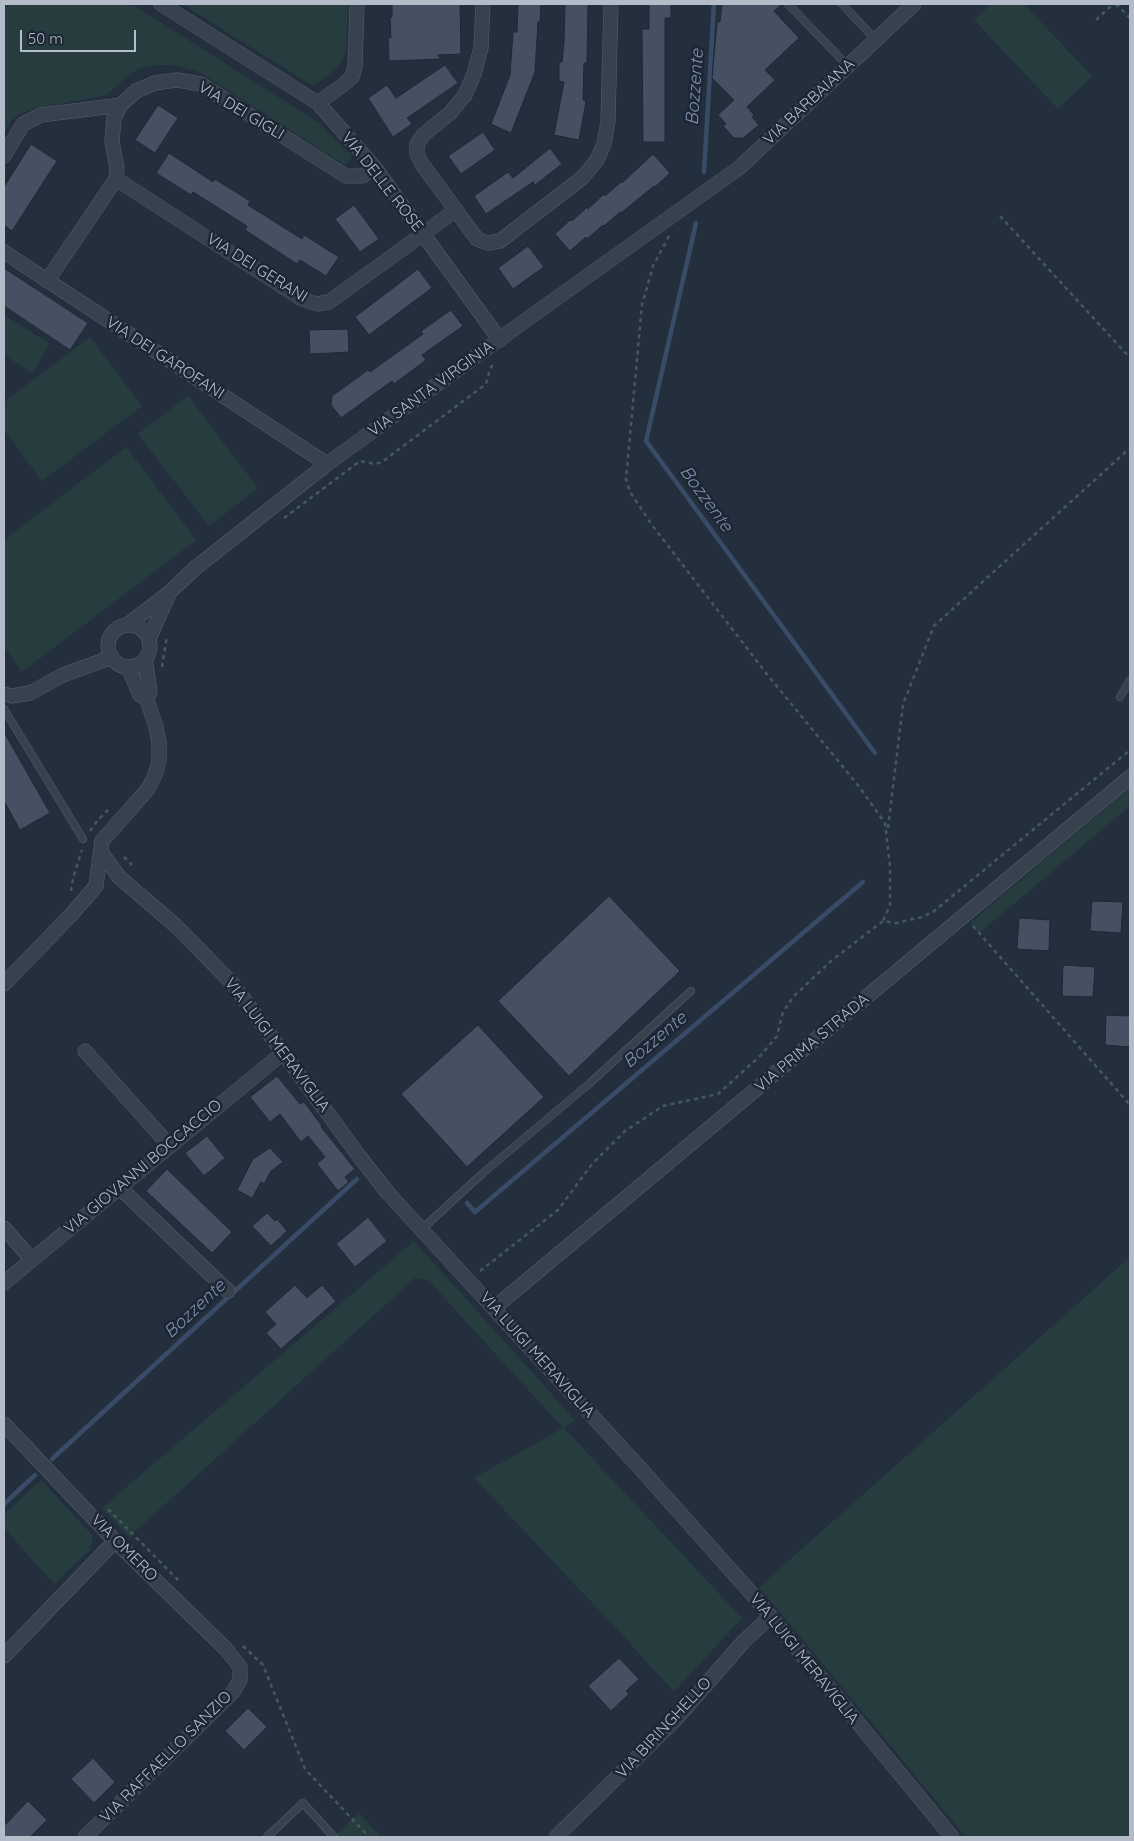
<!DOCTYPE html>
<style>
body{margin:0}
#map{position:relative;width:1134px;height:1841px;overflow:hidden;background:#242f3e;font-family:Quicksand,sans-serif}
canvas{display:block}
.frame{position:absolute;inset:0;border:5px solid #b4bcc9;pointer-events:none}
.scale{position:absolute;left:20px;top:30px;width:116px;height:22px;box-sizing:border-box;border:2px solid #b4bcc9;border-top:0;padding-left:6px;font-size:15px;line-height:18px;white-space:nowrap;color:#b4bcc9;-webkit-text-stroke:4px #1d2633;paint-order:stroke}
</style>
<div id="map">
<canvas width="1134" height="1841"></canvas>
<div class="frame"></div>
<div class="scale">50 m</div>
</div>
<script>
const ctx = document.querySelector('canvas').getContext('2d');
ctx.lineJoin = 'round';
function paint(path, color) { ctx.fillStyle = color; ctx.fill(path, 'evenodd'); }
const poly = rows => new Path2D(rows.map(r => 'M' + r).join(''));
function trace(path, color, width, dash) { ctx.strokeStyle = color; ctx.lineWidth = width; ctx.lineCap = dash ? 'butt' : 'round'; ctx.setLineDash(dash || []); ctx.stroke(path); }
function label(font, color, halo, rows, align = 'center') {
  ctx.font = font + ' Quicksand,sans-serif'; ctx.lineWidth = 5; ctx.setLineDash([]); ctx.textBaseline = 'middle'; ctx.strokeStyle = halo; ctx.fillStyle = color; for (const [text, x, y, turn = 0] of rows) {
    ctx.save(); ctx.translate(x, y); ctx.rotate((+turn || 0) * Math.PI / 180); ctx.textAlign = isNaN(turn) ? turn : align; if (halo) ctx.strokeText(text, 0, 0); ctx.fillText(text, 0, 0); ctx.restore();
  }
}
paint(poly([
 [4,4,132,4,319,123,352,156,345,165,199,72,174,65,156,65,138,69,123,80,107,95,33,109,20,114,10,122,4,133],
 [182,4,348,4,346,49,343,59,337,68,313,86],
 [991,4,1024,4,1092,76,1058,109,974,20],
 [4,315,50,344,32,373,4,355],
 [90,337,142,406,42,481,4,430,4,402],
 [188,396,258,488,209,526,138,434],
 [126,447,196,540,22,672,4,647,4,540],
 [1130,787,1130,806,979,933,970,923],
 [414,1241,575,1420,564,1428,742,1618,674,1692,617,1629,474,1478,563,1428,429,1281,415,1278,129,1537,102,1508],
 [1130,1257,1130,1837,966,1837,759,1587],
 [41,1480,93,1536,90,1550,54,1584,4,1528,4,1514],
 [359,1813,381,1837,334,1837]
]), '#263c3f');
trace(poly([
 [704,172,714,4],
 [696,223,646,441,875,753],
 [467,1203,475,1212,863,882],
 [52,1459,357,1179],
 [4,1504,35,1475]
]), '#394c67', 4.5);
const building = poly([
 [392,4,460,4,461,54,438,55,441,59,389,61,388,38,391,38,390,17,392,17,392,4],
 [518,4,541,4,540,22,538,22,535,72,511,133,491,124,510,75,513,32,517,32,518,4],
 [565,4,588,4,587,63,584,63,583,100,586,101,579,140,554,135,564,82,559,81,559,62,562,62,564,42,565,4],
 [649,4,671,4,671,18,665,18,665,142,643,142,642,29,649,29,649,4],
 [722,4,782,4,774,11,799,38,765,70,775,80,747,107,754,115,752,117,759,125,743,138,734,138,723,126,726,124,718,115,734,100,712,78,717,22,720,22,722,4],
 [445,65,458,83,407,118,412,124,393,137,368,98,387,85,396,98,445,65],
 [158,105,178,118,155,153,135,140,158,105],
 [483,132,495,150,461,174,448,156,483,132],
 [31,144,57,161,12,231,4,225,4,187,31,144],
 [550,148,562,164,535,185,533,182,486,214,474,196,508,172,513,178,550,148],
 [169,153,213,182,215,179,250,201,248,205,302,239,304,235,339,257,326,276,300,260,297,264,245,230,247,226,193,192,191,195,156,173,169,153],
 [653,154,670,173,655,187,654,186,621,213,620,212,604,226,603,225,587,239,586,237,570,251,555,234,570,220,572,221,587,207,588,209,604,194,605,196,621,182,622,183,653,154],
 [354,205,379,239,360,252,335,219,354,205],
 [528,246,544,267,513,289,498,268,528,246],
 [4,268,88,323,70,350,4,306,4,268],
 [418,269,432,288,369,335,355,317,418,269],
 [451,310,463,326,422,355,426,360,394,384,392,381,341,418,331,405,332,396,368,370,370,372,423,334,421,331,451,310],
 [348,329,349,352,310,354,309,330,348,329],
 [4,732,50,813,20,830,4,801,4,732],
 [609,896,680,971,569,1076,498,1001,609,896],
 [1092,901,1123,902,1121,933,1090,931,1092,901],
 [1019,918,1050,920,1049,951,1017,949,1019,918],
 [1063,965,1095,967,1093,997,1062,996,1063,965],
 [1106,1015,1130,1016,1130,1047,1105,1045,1106,1015],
 [478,1025,544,1097,467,1167,401,1094,478,1025],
 [277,1076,300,1104,304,1102,322,1126,321,1127,355,1169,345,1177,349,1182,338,1191,317,1164,325,1157,308,1136,301,1142,280,1114,270,1122,250,1097,277,1076],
 [207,1136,225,1158,204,1176,185,1153,207,1136],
 [270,1148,283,1162,271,1171,264,1184,261,1182,252,1198,237,1190,253,1159,270,1148],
 [167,1169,232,1232,212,1253,146,1191,167,1169],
 [267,1213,275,1221,277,1219,287,1231,271,1246,252,1226,267,1213],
 [368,1217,387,1241,355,1267,336,1244,368,1217],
 [295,1285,307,1298,322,1285,336,1301,281,1349,266,1333,276,1324,265,1312,295,1285],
 [619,1658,639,1679,626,1691,629,1694,611,1711,588,1686,619,1658],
 [248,1708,267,1727,244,1750,225,1731,248,1708],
 [93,1758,115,1782,94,1803,71,1779,93,1758],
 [28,1801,47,1820,30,1837,4,1837,4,1826,28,1801]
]);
paint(building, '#455162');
trace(building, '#1f2835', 1);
const service = poly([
 [788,4,848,66],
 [842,4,876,40],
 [1120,697,1130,680],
 [4,709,83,839],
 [422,1229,483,1173,590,1083,691,991],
 [267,1837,303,1803,334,1837]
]);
const minor = poly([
 [161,4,318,103,375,168,500,340],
 [483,4,481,48,474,74,465,95,450,113,423,135,417,144,417,154,422,164,477,239,488,243,500,241,582,178,597,160,604,144,608,121,611,4],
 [318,103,343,85,352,77,355,67,357,4],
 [4,156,23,124,41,115,121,105],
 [116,179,302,299,317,304,329,302,456,210],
 [4,252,327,464],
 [47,281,116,179,117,168,112,142,114,118,121,105,136,91,155,83,177,80,201,84,346,176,362,176,375,168],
 [127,625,169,593,194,569,327,464,515,328,739,168,914,4],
 '108 646a21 21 0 1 1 42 0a21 21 0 1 1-42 0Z',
 [149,639,168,596],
 [145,659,150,691,147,700],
 [4,694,12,696,30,693,63,675,112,657],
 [101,852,119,877,176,926,232,983,359,1156,388,1193,639,1467,752,1594,952,1837],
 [4,984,71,915,96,886,102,841,148,789,155,775,159,761,159,743,156,727,147,700,140,695,128,667],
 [85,1051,169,1145],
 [119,1187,228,1291],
 [4,1228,32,1260],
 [4,1283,284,1052],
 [494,1308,1130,777],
 [4,1424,115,1541,226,1649,240,1667,240,1680,233,1692,85,1837],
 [4,1656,115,1541],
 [556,1837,675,1720,744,1641,770,1617]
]);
trace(service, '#565f6c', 8);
trace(minor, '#565f6c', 15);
trace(poly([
 [1116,4,1130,18],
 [1096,20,1113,4],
 [1000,216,1130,358],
 [669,236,653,266,642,305,626,479,630,492,652,525,766,673,857,784,885,823,890,867,890,905,883,921],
 [284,518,360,461,375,464,382,462,486,384,490,369,495,362],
 [162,667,167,636],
 [888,828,903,704,934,626,1130,448],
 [90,831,98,820,109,809],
 [124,857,132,865],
 [71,891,73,878,82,850],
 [973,926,1130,1105],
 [480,1271,558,1210,592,1164,625,1131,663,1106,718,1094,760,1056,777,1036,783,1012,793,997,831,961,883,921,896,923,922,917,933,912,1130,750],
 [108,1511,109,1510,178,1580],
 [243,1646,263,1665,305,1769,369,1837]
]), '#44595c', 2.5, [4, 4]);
trace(service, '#38414e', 7);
trace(minor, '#38414e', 14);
label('16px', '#b4bcc9', '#1d2633', [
 ["VIA BARBAIANA",809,102,-43],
 ["VIA DEI GIGLI",241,111,31],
 ["VIA DELLE ROSE",382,182,52],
 ["VIA DEI GERANI",257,268,32],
 ["VIA DEI GAROFANI",165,358,33],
 ["VIA SANTA VIRGINIA",431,389,-36],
 ["VIA PRIMA STRADA",812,1043,-40],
 ["VIA LUIGI MERAVIGLIA",277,1045,53],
 ["VIA GIOVANNI BOCCACCIO",143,1167,-40],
 ["VIA LUIGI MERAVIGLIA",537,1355,48],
 ["VIA OMERO",124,1548,45],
 ["VIA LUIGI MERAVIGLIA",804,1659,51],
 ["VIA BIRINGHELLO",664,1728,-47],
 ["VIA RAFFAELLO SANZIO",166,1757,-45]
]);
label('italic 18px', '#7c92b1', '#1d2633', [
 ["Bozzente",695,87,-86],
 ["Bozzente",706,499,54],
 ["Bozzente",655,1040,-40],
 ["Bozzente",195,1309,-43]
]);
</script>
